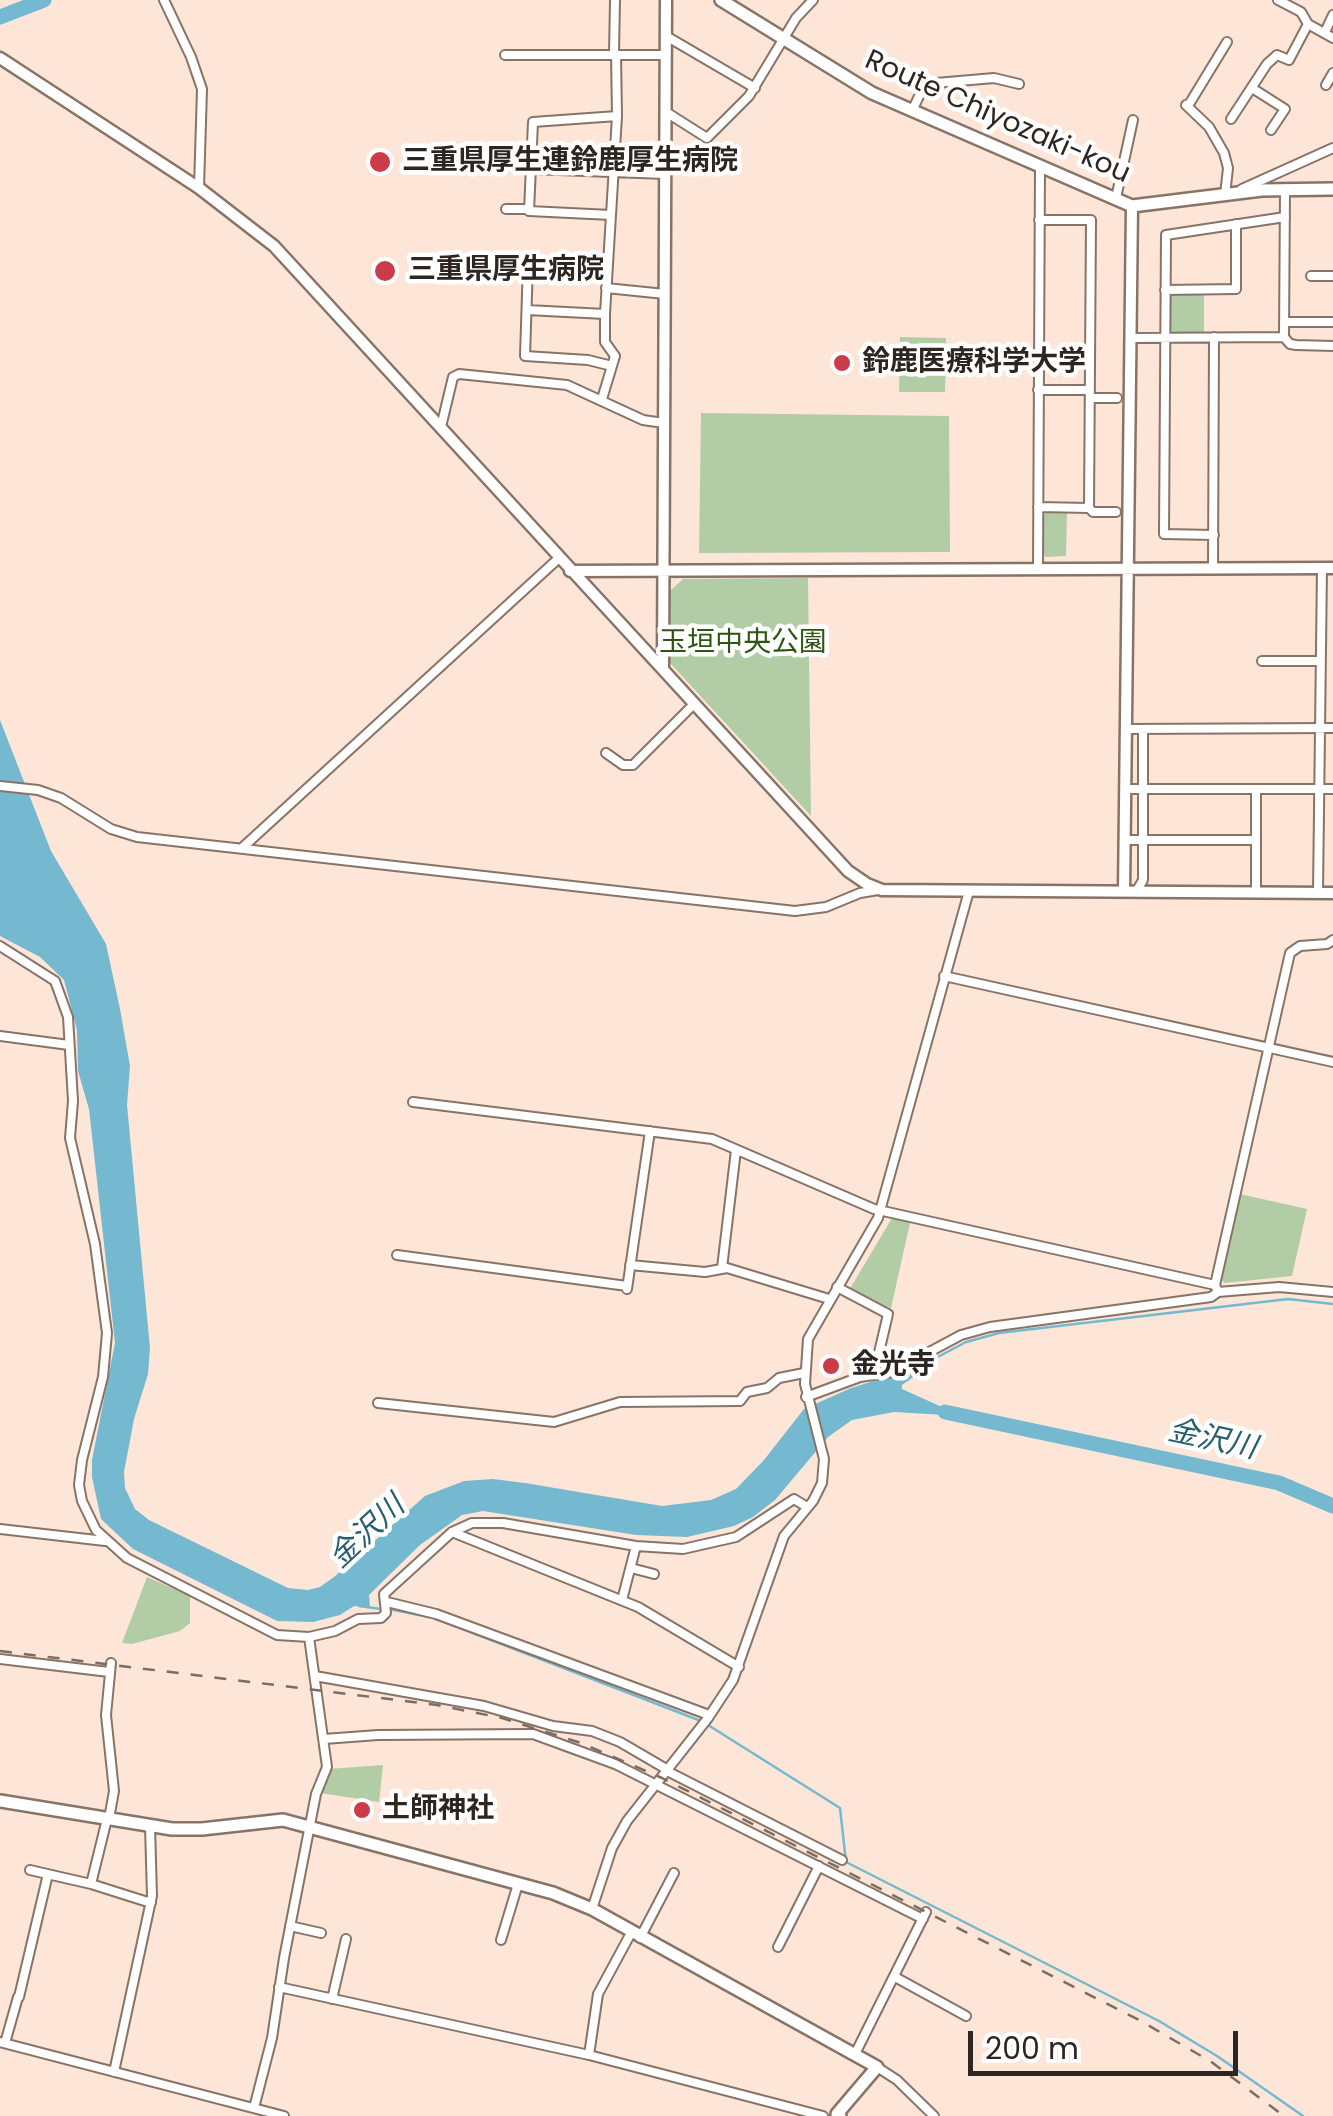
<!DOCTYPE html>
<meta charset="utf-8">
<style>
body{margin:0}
#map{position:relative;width:1333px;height:2116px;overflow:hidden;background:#fde6d8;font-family:Poppins,sans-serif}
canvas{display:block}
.scale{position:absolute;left:968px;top:2031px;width:270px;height:45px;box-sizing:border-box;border:5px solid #2d251f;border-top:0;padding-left:12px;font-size:30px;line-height:35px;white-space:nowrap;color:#2d251f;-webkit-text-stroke:8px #fff;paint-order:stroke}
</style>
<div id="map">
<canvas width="1333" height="2116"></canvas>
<div class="scale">200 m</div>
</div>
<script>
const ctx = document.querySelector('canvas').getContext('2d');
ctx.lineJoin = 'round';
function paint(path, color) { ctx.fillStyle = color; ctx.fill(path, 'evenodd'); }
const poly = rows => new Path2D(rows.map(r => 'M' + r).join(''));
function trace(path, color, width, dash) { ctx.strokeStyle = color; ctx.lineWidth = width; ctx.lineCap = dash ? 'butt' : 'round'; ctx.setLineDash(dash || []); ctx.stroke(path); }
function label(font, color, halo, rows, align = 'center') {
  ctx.font = font + ' Poppins,"Noto Sans JP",sans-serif'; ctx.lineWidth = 9; ctx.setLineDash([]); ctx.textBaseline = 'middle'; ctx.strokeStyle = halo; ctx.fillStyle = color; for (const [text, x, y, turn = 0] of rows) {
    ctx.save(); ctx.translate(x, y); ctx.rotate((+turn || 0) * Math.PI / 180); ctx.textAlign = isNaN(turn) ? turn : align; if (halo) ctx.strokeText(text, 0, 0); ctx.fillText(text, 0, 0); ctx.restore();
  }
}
paint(poly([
 [1204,292,1204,333,1173,333,1169,329,1168,297,1172,293],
 [900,337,946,338,945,392,899,392],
 [701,413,949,416,950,552,699,553],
 [1047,512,1067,512,1066,556,1046,557,1042,553,1043,516],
 [808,578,811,816,670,663,670,591,683,579],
 [1240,1194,1307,1209,1292,1276,1225,1283,1220,1279],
 [892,1218,910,1223,891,1308,848,1292],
 [147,1577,190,1596,190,1623,180,1631,132,1644,122,1643],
 [383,1765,379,1802,320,1793,328,1769]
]), '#b2cca5');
paint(poly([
 [0,720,51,851,106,944,120,1009,130,1066,127,1105,150,1348,148,1374,134,1419,124,1472,125,1488,135,1509,149,1520,288,1588,308,1590,320,1587,334,1577,425,1496,464,1481,493,1479,525,1483,662,1506,711,1500,736,1489,764,1460,804,1409,851,1388,935,1362,902,1385,902,1389,962,1416,894,1412,852,1420,828,1437,775,1500,753,1517,734,1526,687,1537,636,1535,483,1511,462,1515,420,1545,376,1588,369,1595,370,1607,354,1606,340,1615,313,1622,277,1621,133,1549,101,1519,92,1477,92,1460,115,1343,89,1109,78,1071,77,1030,64,980,40,957,0,936]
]), '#74b9cf');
trace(poly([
 [915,1369,966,1342,999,1333,1288,1299,1333,1304],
 [359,1606,381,1609],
 [389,1609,434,1618,701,1721],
 [708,1725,840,1808,846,1862,1159,2021,1217,2056,1303,2116]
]), '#74b9cf', 2.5);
trace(poly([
 [0,17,44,0],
 [945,1412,1279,1483,1333,1506]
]), '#74b9cf', 15);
const minor = poly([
 [164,0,191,57,202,89,199,188],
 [1278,0,1301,12,1308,24,1333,38],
 [1325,32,1333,15],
 [666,36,755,88],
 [614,54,615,0],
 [505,55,666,55],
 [1326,85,1333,73],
 [1252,88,1285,109,1271,130],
 [1186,105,1209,127,1224,153,1228,168,1225,195],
 [1188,106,1227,42],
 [912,111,921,92,936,83,994,78,1019,84],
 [666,112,707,138,749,96,796,18,813,0],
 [1231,119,1267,64,1277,55,1289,60,1308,24],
 [531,169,666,174],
 [1242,189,1333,148],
 [1116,198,1133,120],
 [506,209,529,209],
 [611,215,529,211,533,122,617,116,616,54],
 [606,268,528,263,525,356,588,360,612,366],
 [1311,276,1333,276],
 [606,288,665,294],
 [1165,290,1236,289,1236,224],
 [527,310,605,314],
 [1284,322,1333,322],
 [1284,337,1290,344,1296,345,1333,346],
 [1132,338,1284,337,1285,189],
 [1038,390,1090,390],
 [1090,398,1117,398],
 [602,399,615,356,605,342,605,314,617,116],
 [441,427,453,377,459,374,567,385,643,420,664,423],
 [1038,507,1089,508,1091,220,1039,220],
 [1089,508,1093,512,1116,512],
 [1214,535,1164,534,1166,235,1285,217],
 [1038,568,1040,167],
 [1213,568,1214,337],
 [1262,661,1320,661],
 [1126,729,1333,728],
 [606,753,623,765,633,765,695,703],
 [0,786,38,790,61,798,111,829,137,837,795,911,826,907,860,893,878,890],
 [1126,789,1333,789],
 [1256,789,1256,892],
 [1124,840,1256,840],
 [242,848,559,558],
 [1136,892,1143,880,1143,729],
 [1318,892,1322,568],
 [0,946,55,981,68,1017,73,1101,70,1138,95,1244,107,1333,103,1377,82,1460,79,1485,82,1501,96,1530,127,1558,277,1635,309,1637,335,1631,358,1619,381,1618,386,1613,384,1594,452,1532,472,1523,503,1523,636,1546,683,1549,736,1537,794,1499,807,1507],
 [944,976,1333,1062],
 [0,1036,69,1045],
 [413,1102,712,1139,874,1209,1215,1285,1218,1292,1279,1287,1333,1292],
 [397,1255,627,1286],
 [630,1265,705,1272,727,1268,829,1299],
 [722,1268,736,1150],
 [1215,1285,1290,953,1300,946,1327,944,1333,940],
 [837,1287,888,1314,874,1374],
 [627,1289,650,1131],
 [806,1397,860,1377,892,1372,961,1335,990,1327,1211,1297,1218,1292],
 [378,1403,554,1422,620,1402,740,1401,747,1392,767,1388,779,1378,804,1373],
 [0,1529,105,1541],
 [452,1532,638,1607,739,1667],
 [631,1568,654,1574],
 [622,1600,636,1546],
 [387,1602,436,1614,709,1715],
 [0,1659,109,1672],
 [315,1676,484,1706,553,1726,592,1731,620,1742,668,1770],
 [324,1739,378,1735,533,1734,615,1764,923,1919],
 [667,1771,842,1860],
 [109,1819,114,1791,106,1715,111,1663],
 [30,1870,91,1884,151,1903],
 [91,1884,107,1819],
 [592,1909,612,1848,627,1821,708,1718,733,1680,784,1536,813,1501,822,1483,824,1459,805,1384,808,1339,878,1218,969,891],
 [290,1926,321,1933],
 [640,1938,674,1873],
 [501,1940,518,1884],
 [778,1947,819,1866],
 [895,1977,966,2016],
 [279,1987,589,2055,823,2116],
 [19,1997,48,1874],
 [332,1999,346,1939],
 [0,2042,284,2116],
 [5,2043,18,1997],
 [855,2054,926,1912],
 [589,2055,598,1994,631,1933],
 [877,2067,897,2080,934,2116],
 [114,2072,152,1896,150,1826],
 [254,2108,272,2038,284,1958,316,1794,327,1767,309,1637]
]);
const tertiary = poly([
 [0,58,199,188,274,246,848,871,867,884,882,890,1333,893],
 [570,571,1333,568],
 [663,667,666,0],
 [1124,891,1132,206]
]);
const secondary = poly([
 [721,0,872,93,1132,206,1262,190,1333,189],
 [0,1801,172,1829,202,1829,283,1820,553,1893,592,1909,877,2067,837,2114,840,2116]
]);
trace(minor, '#877467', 12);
trace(tertiary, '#877467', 15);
trace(secondary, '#877467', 16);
trace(minor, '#fff', 8);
trace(tertiary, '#fff', 10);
trace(secondary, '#fff', 11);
trace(poly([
 [0,1651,437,1705,502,1718,581,1743,662,1778,1139,2020,1210,2061,1284,2116]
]), '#7b6d64', 2.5, [12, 12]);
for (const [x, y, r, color] of [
 [380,162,12,"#cc3c48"],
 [385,271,12,"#cc3c48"],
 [842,363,10,"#cc3c48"],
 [831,1366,10,"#cc3c48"],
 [362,1810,10,"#cc3c48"]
]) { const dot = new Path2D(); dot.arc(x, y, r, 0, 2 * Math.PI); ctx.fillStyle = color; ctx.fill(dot); trace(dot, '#fff', 4); }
label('28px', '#2d251f', '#fff', [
 ["Route Chiyozaki-kou",997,118,24]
]);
label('bold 28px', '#2d251f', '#fff', [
 ["三重県厚生連鈴鹿厚生病院",402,162],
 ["三重県厚生病院",408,271],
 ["鈴鹿医療科学大学",862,363],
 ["金光寺",851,1366],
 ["土師神社",382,1810]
], 'left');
label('28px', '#2e5612', '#fff', [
 ["玉垣中央公園",743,644]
]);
label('italic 30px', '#265e6f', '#fff', [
 ["金沢川",1212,1441,12],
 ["金沢川",368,1533,-43]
]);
</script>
